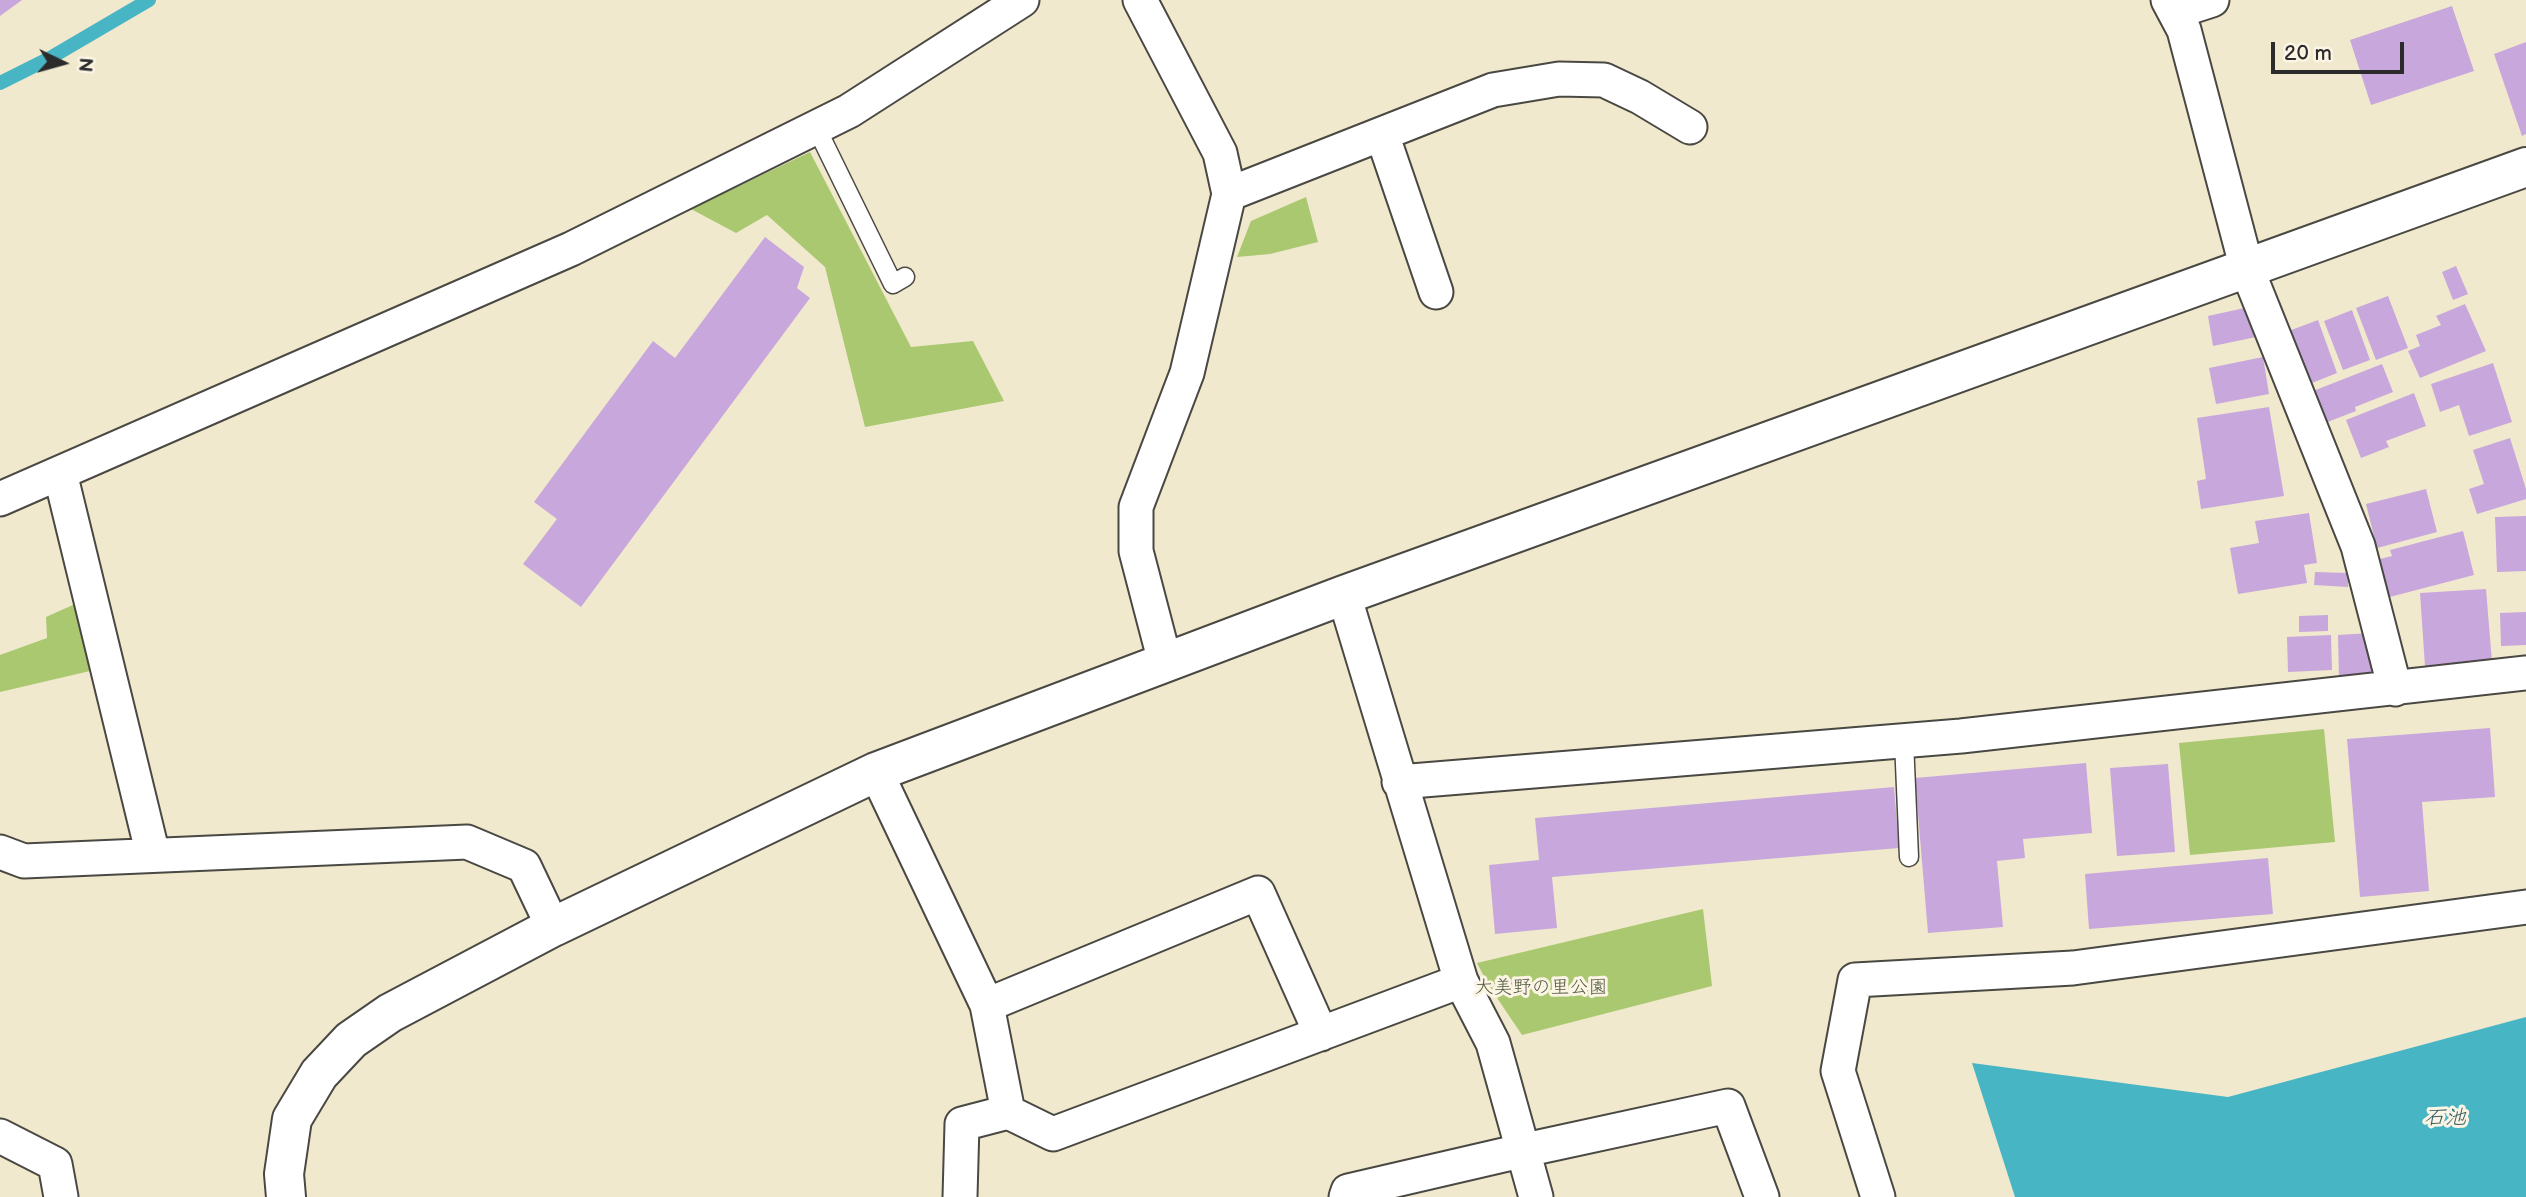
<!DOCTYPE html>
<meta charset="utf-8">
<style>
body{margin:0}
#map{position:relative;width:2526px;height:1197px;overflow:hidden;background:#f1e9cd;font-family:"Balsamiq Sans",sans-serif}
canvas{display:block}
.north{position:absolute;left:28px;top:28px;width:70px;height:70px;-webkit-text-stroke:5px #fcf5e5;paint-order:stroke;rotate:95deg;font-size:19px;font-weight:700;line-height:28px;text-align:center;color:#2b2b2b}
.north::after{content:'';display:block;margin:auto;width:24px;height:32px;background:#2b2b2b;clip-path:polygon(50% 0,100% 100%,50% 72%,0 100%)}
.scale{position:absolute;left:2271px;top:42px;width:133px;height:32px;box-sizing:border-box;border:4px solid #2b2b2b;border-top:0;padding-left:9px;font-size:21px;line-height:24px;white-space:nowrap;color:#2b2b2b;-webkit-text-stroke:5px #fcf5e5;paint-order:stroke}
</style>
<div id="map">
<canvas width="2526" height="1197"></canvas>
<div class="north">N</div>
<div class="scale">20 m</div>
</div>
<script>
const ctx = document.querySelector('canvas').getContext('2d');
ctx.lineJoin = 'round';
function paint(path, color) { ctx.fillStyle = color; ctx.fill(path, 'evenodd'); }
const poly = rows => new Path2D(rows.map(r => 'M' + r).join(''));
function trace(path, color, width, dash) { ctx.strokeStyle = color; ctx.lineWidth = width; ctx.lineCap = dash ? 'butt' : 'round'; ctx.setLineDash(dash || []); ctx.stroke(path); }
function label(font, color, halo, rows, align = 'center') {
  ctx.font = font + ' "Balsamiq Sans","Klee One",sans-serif'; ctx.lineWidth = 6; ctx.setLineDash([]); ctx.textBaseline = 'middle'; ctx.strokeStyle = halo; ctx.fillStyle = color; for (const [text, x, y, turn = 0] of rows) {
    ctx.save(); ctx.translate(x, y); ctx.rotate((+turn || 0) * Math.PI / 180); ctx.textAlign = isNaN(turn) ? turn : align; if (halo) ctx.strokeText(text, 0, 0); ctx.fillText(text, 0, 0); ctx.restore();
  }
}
paint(poly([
 [810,152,911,347,973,341,1004,401,865,427,825,267,767,215,736,233,691,209],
 [1306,197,1318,242,1270,254,1237,257,1251,221],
 [75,604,90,671,0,692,0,655,47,638,46,617],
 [2324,729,2335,842,2190,855,2179,743],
 [1703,909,1712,986,1522,1035,1489,986,1477,963]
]), '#aac870');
paint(poly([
 [2526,1017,2526,1197,2015,1197,1972,1063,2228,1097]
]), '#48b5c5');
trace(poly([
 [0,83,50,58,149,0]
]), '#48b5c5', 14);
paint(poly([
 [0,0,22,0,0,16],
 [2452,6,2474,71,2371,105,2350,40],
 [2526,42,2526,134,2522,136,2494,54],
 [765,237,804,267,797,288,810,298,581,607,523,564,557,519,534,502,653,341,675,358],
 [2456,266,2468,294,2453,300,2442,272],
 [2388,296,2408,348,2376,360,2356,308],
 [2465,304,2486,351,2420,378,2408,351,2420,346,2416,335,2441,325,2436,316],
 [2249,307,2256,337,2213,346,2208,316],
 [2352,310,2370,360,2343,370,2324,321],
 [2318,320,2337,373,2307,385,2286,332],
 [2263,357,2269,394,2216,404,2209,368],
 [2493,363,2512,422,2469,436,2459,405,2440,412,2431,384],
 [2382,364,2393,392,2355,407,2356,411,2325,423,2313,391],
 [2414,393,2426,426,2386,441,2389,447,2361,458,2346,420],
 [2269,407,2284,496,2201,509,2197,481,2206,479,2197,418],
 [2510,438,2526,489,2526,499,2477,514,2469,489,2484,484,2473,450],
 [2426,489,2437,532,2377,548,2366,504],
 [2309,513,2317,563,2304,565,2307,583,2238,594,2230,548,2259,543,2255,521],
 [2526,516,2526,571,2497,572,2495,517],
 [2463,531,2474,575,2382,599,2372,561,2392,556,2390,550],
 [2315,572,2348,573,2348,587,2314,585],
 [2486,589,2492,662,2425,666,2420,593],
 [2526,612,2526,645,2501,646,2500,613],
 [2328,615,2328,631,2299,632,2299,616],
 [2371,633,2372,677,2339,678,2338,635],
 [2331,635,2332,670,2288,672,2287,637],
 [2490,728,2495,797,2422,802,2429,891,2360,897,2347,739],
 [2086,763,2092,833,2023,839,2025,858,1997,861,2003,927,1928,933,1915,778],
 [2168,764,2175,852,2117,856,2110,768],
 [1894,787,1899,848,1552,877,1557,928,1495,934,1489,865,1539,860,1535,818],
 [2268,858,2273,914,2089,929,2085,874]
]), '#c7a7dc');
const lane = poly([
 [816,127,893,284,905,277],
 [1904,741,1909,857]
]);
const street = poly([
 [1140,0,1220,153,1229,194,1187,373,1136,507,1136,551,1165,662],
 [2168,0,2184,30,2247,269,2358,546,2395,689],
 [2175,12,2212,0],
 [1382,134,1436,292],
 [1229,194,1493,90,1559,79,1604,80,1640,97,1690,127],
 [60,473,153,855],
 [0,499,571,249,849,111,1022,0],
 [876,772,987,1005,1008,1112,962,1124,960,1197],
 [1399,782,1961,736,2526,673],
 [0,852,24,861,467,842,524,866,553,927],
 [1461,981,1493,1043,1536,1197],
 [987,1005,1258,893,1321,1034],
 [1008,1112,1053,1134,1461,981,1344,595],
 [0,1136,55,1164,61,1197],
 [1346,1197,1348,1191,1525,1150,1728,1106,1762,1197],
 [1878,1197,1838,1071,1855,980,2073,968,2526,907]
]);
const secondary = poly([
 [286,1197,284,1174,292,1119,319,1074,351,1040,390,1013,553,927,876,772,1344,595,2526,167]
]);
trace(lane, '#494843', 21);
trace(street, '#494843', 37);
trace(secondary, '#494843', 42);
trace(lane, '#fff', 18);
trace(street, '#fff', 33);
trace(secondary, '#fff', 38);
label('19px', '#515a40', '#fcf5e5', [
 ["大美野の里公園",1541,988]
]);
label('italic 21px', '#355b61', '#fcf5e5', [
 ["石池",2445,1119]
]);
</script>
